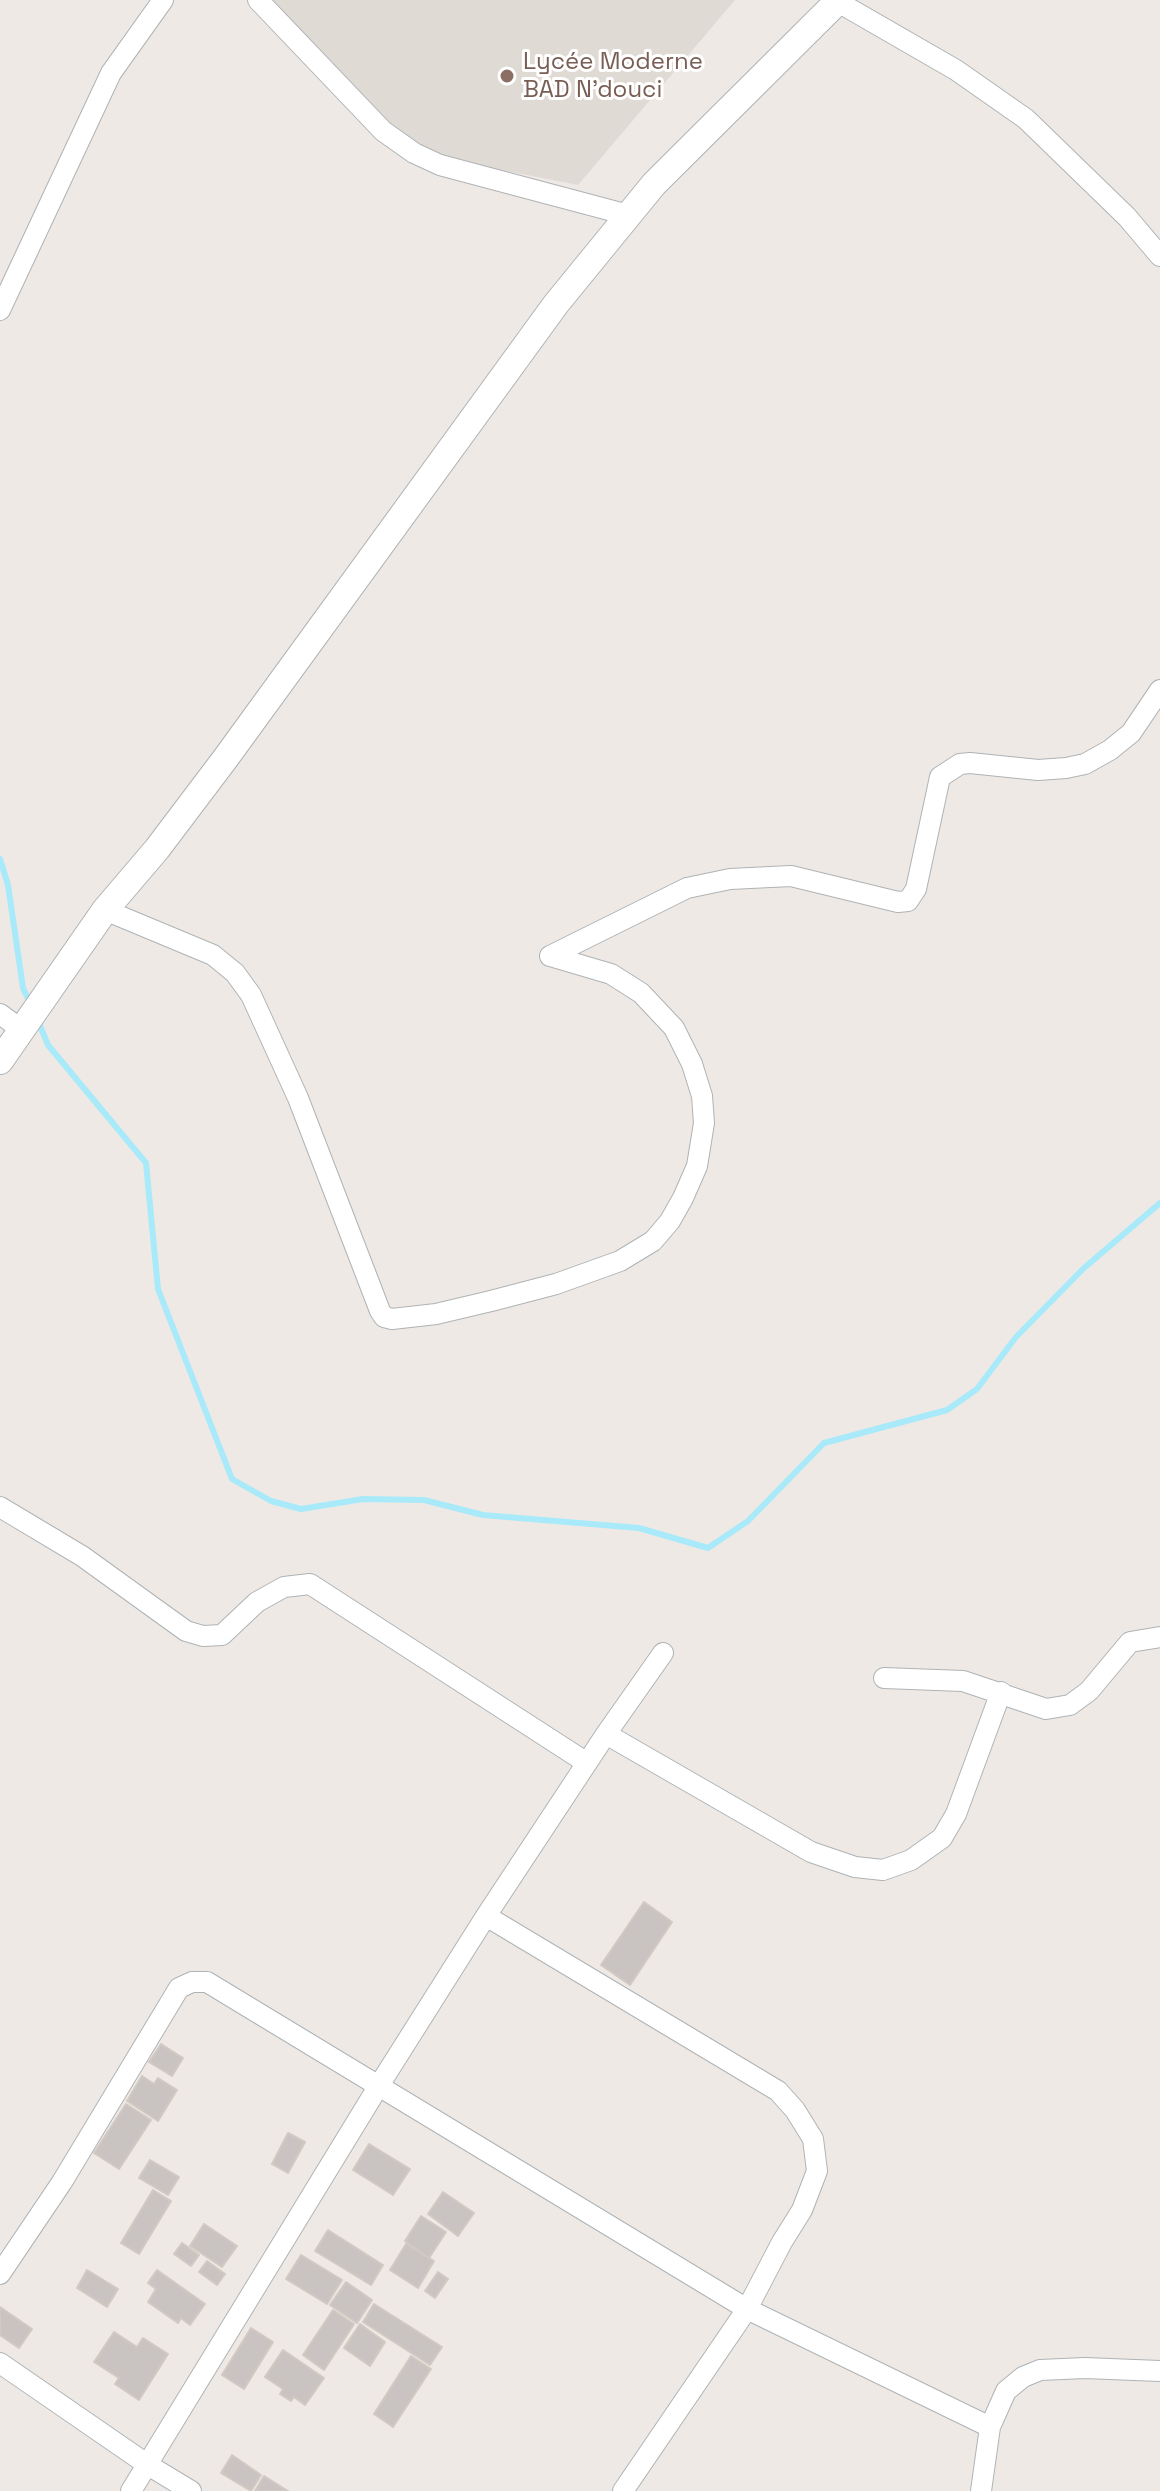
<!DOCTYPE html>
<meta charset="utf-8">
<style>
body{margin:0}
canvas{display:block;background:#eee9e4}
</style>
<canvas width="1160" height="2491"></canvas>
<script>
const ctx = document.querySelector('canvas').getContext('2d');
ctx.lineJoin = 'round';
function paint(path, color) { ctx.fillStyle = color; ctx.fill(path, 'evenodd'); }
const poly = rows => new Path2D(rows.map(r => 'M' + r).join(''));
function trace(path, color, width, dash) { ctx.strokeStyle = color; ctx.lineWidth = width; ctx.lineCap = dash ? 'butt' : 'round'; ctx.setLineDash(dash || []); ctx.stroke(path); }
function label(font, color, halo, rows, align = 'center') {
  ctx.font = font + ' "Space Grotesk",sans-serif'; ctx.lineWidth = 6; ctx.setLineDash([]); ctx.textBaseline = 'middle'; ctx.strokeStyle = halo; ctx.fillStyle = color; for (const [text, x, y, turn = 0] of rows) {
    ctx.save(); ctx.translate(x, y); ctx.rotate((+turn || 0) * Math.PI / 180); ctx.textAlign = isNaN(turn) ? turn : align; if (halo) ctx.strokeText(text, 0, 0); ctx.fillText(text, 0, 0); ctx.restore();
  }
}
paint(poly([
 [273,0,735,0,578,185,414,153]
]), '#e0dad5');
trace(poly([
 [0,859,8,885,23,988,30,1003],
 [38,1021,48,1045,146,1163,158,1289,232,1479,271,1501,301,1509,363,1499,424,1500,483,1515,639,1528,708,1548,748,1521,824,1443,947,1410,977,1389,1016,1337,1084,1268,1160,1203]
]), '#a8eafa', 6);
const building = poly([
 [644,1902,672,1922,630,1985,601,1965,644,1902],
 [161,2044,183,2058,172,2076,149,2062,161,2044],
 [142,2076,154,2084,158,2078,177,2090,158,2121,127,2101,142,2076],
 [126,2104,151,2120,119,2169,94,2153,126,2104],
 [288,2133,305,2142,288,2173,272,2164,288,2133],
 [369,2144,410,2169,393,2195,353,2170,369,2144],
 [150,2160,179,2177,168,2195,139,2178,150,2160],
 [153,2190,171,2201,139,2254,121,2243,153,2190],
 [443,2192,474,2213,458,2236,428,2214,443,2192],
 [421,2216,446,2232,429,2258,405,2241,421,2216],
 [204,2224,237,2246,222,2267,190,2246,204,2224],
 [328,2230,383,2265,371,2285,315,2251,328,2230],
 [182,2243,199,2255,191,2266,174,2254,182,2243],
 [406,2244,434,2261,418,2288,390,2270,406,2244],
 [301,2255,342,2280,327,2304,286,2279,301,2255],
 [207,2261,225,2274,217,2285,199,2272,207,2261],
 [87,2270,118,2289,107,2307,77,2288,87,2270],
 [157,2270,205,2304,190,2325,181,2318,178,2323,148,2302,156,2289,148,2283,157,2270],
 [438,2272,448,2279,435,2298,425,2291,438,2272],
 [346,2282,372,2300,357,2323,330,2305,346,2282],
 [374,2304,442,2347,430,2365,363,2322,374,2304],
 [0,2307,32,2329,19,2348,0,2335,0,2307],
 [333,2310,354,2324,324,2370,303,2355,333,2310],
 [360,2324,385,2342,370,2366,344,2348,360,2324],
 [251,2328,273,2342,244,2389,222,2375,251,2328],
 [114,2332,137,2347,143,2338,168,2354,139,2400,115,2384,119,2378,94,2362,114,2332],
 [283,2350,324,2378,305,2405,294,2397,291,2401,280,2394,283,2389,265,2377,283,2350],
 [411,2356,431,2369,393,2427,374,2414,411,2356],
 [232,2455,261,2475,251,2491,221,2473,232,2455],
 [264,2476,288,2491,255,2491,264,2476]
]);
paint(building, '#c9c4c1');
trace(building, '#d2c9c3', 2);
const minor = poly([
 [258,0,383,131,414,153,440,165,628,215],
 [838,2,956,70,1026,119,1127,217,1160,256],
 [0,310,111,73,163,0],
 [105,910,213,955,235,973,251,995,298,1098,380,1311,384,1317,392,1319,436,1314,491,1301,556,1284,620,1261,653,1241,670,1221,683,1198,697,1166,704,1123,702,1096,692,1064,674,1028,641,993,611,974,550,956],
 [550,956,687,888,730,879,791,876,898,902,908,901,916,889,940,777,960,764,970,763,1038,770,1066,768,1085,764,1110,750,1131,733,1160,690],
 [0,1014,22,1030],
 [0,1507,82,1556,186,1631,203,1636,222,1635,257,1602,284,1587,310,1584,587,1763],
 [884,1678,963,1681,1046,1709,1070,1705,1089,1691,1130,1642,1160,1637],
 [606,1734,811,1852,855,1867,883,1870,911,1860,942,1838,956,1814,1001,1692],
 [486,1916,778,2091,795,2110,813,2139,817,2171,802,2210,782,2242,747,2309,623,2491],
 [0,2274,62,2182,179,1988,192,1982,207,1982,747,2309,990,2427],
 [0,2363,148,2465,191,2491],
 [131,2491,378,2087,486,1916,606,1734,663,1653],
 [981,2491,990,2427,1006,2391,1023,2377,1040,2370,1085,2368,1160,2371]
]);
const tertiary = poly([
 [0,1061,105,910,157,849,225,759,556,304,654,184,839,0]
]);
trace(minor, '#afb3b6', 22);
trace(tertiary, '#afb3b6', 28);
trace(minor, '#fff', 20);
trace(tertiary, '#fff', 26);
for (const [x, y, r, color] of [
 [507,76,8,"#8d6e63"]
]) { const dot = new Path2D(); dot.arc(x, y, r, 0, 2 * Math.PI); ctx.fillStyle = color; ctx.fill(dot); trace(dot, '#fff', 3); }
label('24px', '#785e54', '#fff', [
 ["Lycée Moderne",523,62],
 ["BAD N'douci",523,90]
], 'left');
</script>
